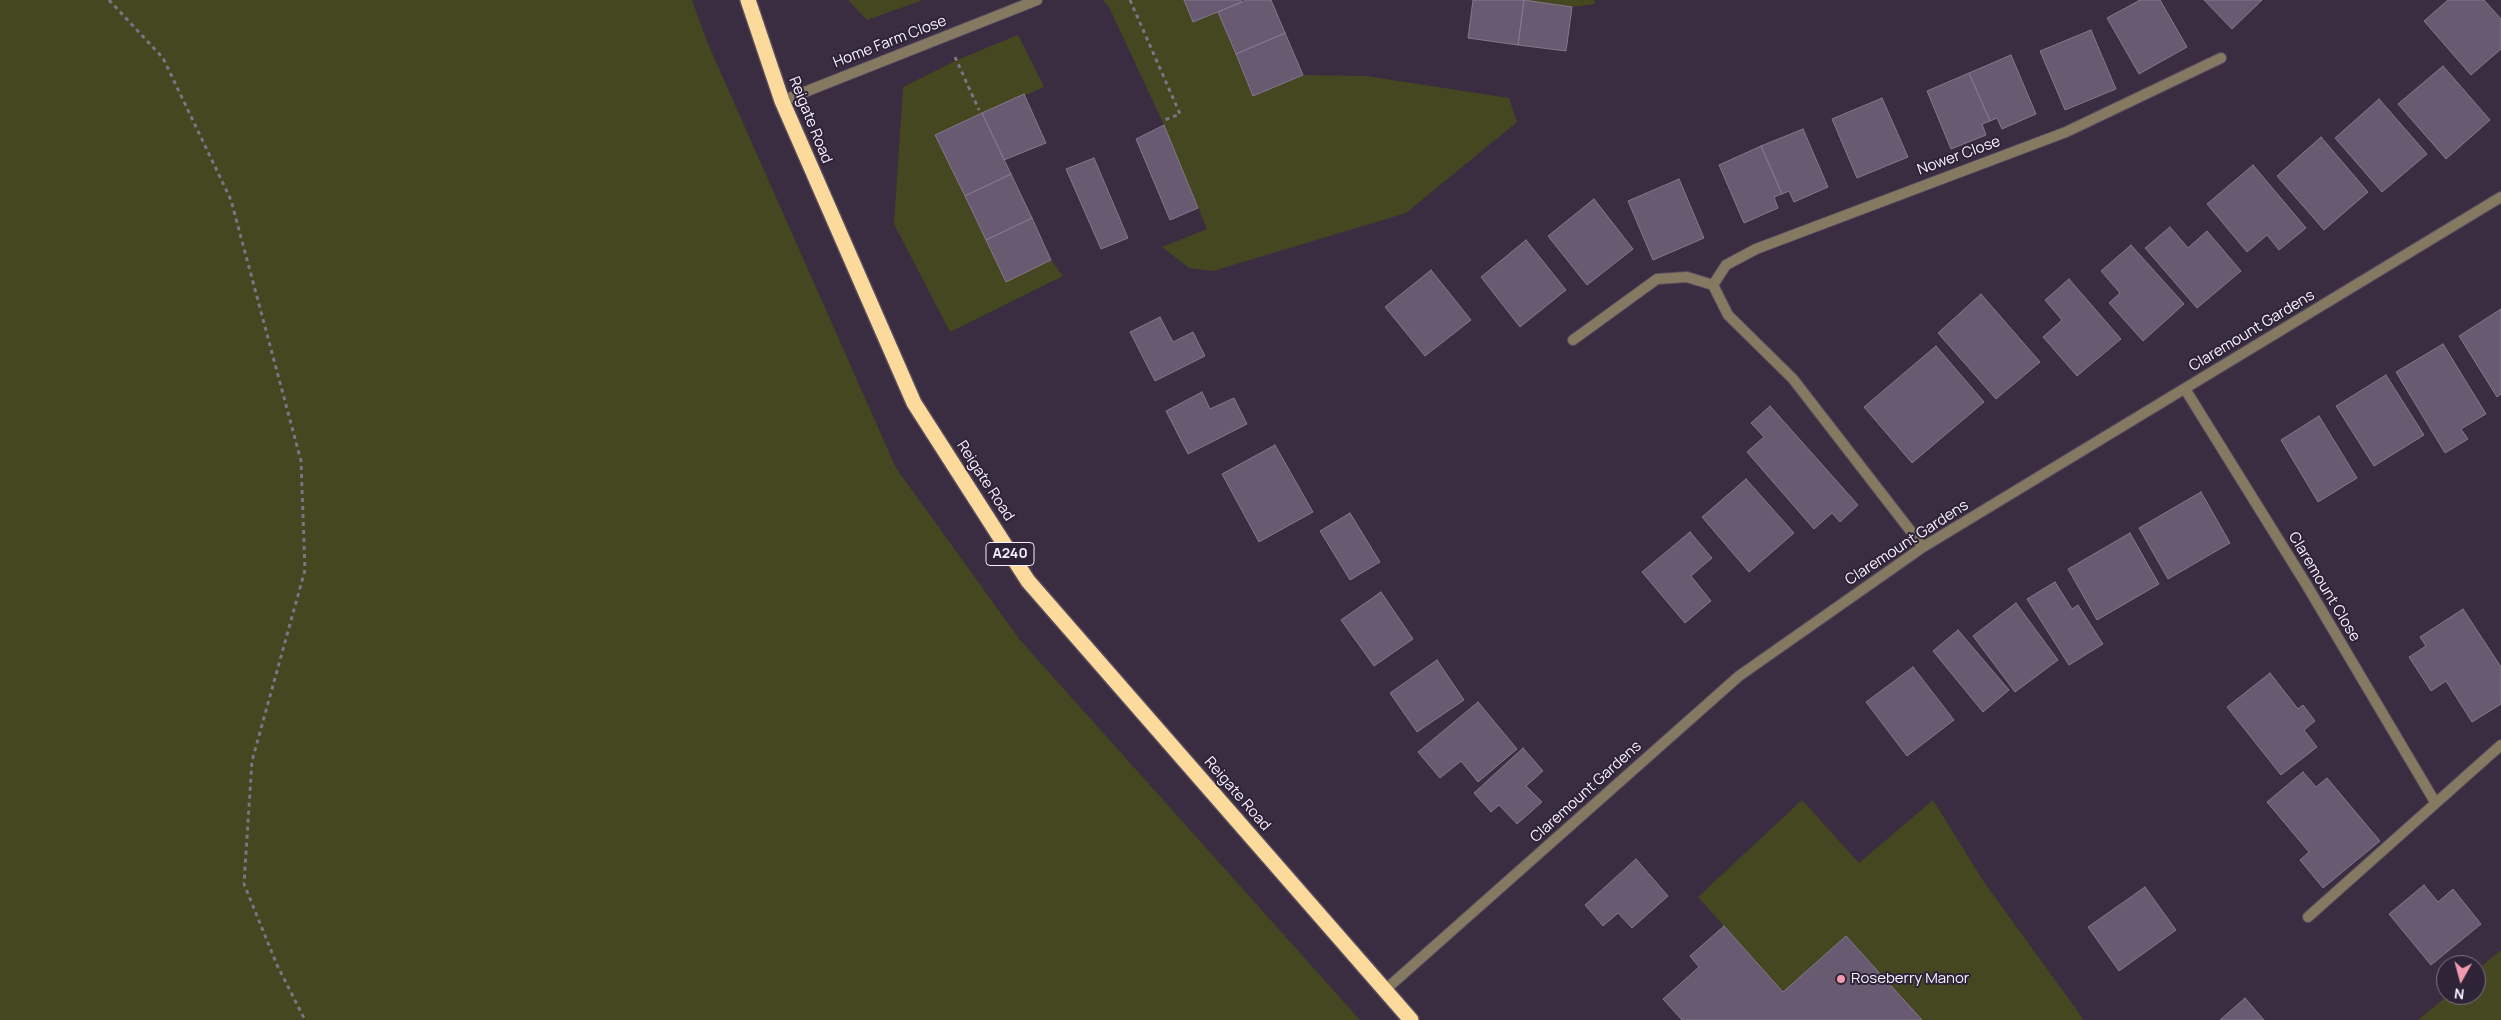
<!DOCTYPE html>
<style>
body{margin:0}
#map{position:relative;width:2501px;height:1020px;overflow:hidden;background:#3a2d41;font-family:Manrope,sans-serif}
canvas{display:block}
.north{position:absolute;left:2436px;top:955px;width:50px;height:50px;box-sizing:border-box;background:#2f2337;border:1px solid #807587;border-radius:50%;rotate:187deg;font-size:14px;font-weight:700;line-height:20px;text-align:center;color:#f9f1ff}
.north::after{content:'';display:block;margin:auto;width:18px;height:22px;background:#f29aaf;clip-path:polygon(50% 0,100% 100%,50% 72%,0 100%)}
</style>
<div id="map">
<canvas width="2501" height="1020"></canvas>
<div class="north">N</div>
</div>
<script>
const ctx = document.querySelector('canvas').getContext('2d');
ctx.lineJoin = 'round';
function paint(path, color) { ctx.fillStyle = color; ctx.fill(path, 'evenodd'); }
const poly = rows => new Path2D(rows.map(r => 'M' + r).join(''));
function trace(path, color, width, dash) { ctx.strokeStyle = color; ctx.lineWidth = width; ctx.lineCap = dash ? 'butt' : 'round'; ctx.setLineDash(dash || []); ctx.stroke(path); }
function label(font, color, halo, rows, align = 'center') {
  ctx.font = font + ' Manrope,sans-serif'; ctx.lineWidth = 4; ctx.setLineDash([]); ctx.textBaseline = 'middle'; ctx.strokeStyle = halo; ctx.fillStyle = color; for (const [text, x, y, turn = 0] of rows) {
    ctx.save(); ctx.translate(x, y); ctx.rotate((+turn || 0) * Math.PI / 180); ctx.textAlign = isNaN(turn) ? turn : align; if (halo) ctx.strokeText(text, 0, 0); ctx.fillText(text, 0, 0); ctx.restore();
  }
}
paint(poly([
 [0,0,692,0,708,44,896,468,1020,640,1360,1020,0,1020],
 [848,0,923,0,867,20],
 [1103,0,1184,0,1193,22,1218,12,1253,96,1303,75,1366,76,1509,98,1517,122,1406,213,1213,271,1189,268,1162,247,1207,229,1164,125,1109,7],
 [1521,0,1594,0,1595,4,1572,7],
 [1018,35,1044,87,935,135,1006,281,1051,260,1063,276,950,332,894,224,903,87,957,60],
 [1802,800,1859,863,1933,800,1984,882,2084,1020,1922,1020,1846,936,1783,992,1698,897],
 [2501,950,2501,1020,2418,1020,2448,995,2476,995,2476,971]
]), '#44471f');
const building = poly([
 [1184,0,1241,0,1242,2,1193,22,1184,0],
 [1246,0,1271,0,1285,33,1236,54,1218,12,1246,0],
 [1473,0,1524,0,1518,45,1468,38,1473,0],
 [1524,0,1572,7,1566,51,1518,45,1524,0],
 [2140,0,2160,0,2187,47,2139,74,2107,18,2140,0],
 [2204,0,2262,0,2232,29,2204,0],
 [2448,0,2484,0,2501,19,2501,49,2471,75,2424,21,2448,0],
 [2091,30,2116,89,2065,110,2040,51,2091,30],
 [1285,33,1303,75,1253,96,1236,54,1285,33],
 [2011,55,2036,114,2002,129,1997,118,1990,121,1969,73,2011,55],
 [2443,66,2490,120,2446,159,2398,104,2443,66],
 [1969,73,1990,121,1982,124,1986,135,1951,149,1927,91,1969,73],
 [1024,94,1046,143,1004,160,982,113,1024,94],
 [1882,98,1908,157,1857,178,1832,119,1882,98],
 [2379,99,2427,154,2382,192,2335,138,2379,99],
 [982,113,1011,174,965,196,935,135,982,113],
 [1164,125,1198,208,1170,220,1136,139,1164,125],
 [1803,129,1828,187,1794,202,1789,191,1782,194,1761,146,1803,129],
 [2321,137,2368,192,2324,230,2277,176,2321,137],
 [1761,146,1782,194,1774,197,1778,208,1744,223,1719,165,1761,146],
 [1094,158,1128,238,1101,249,1066,169,1094,158],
 [2253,165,2306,228,2279,250,2267,235,2247,252,2207,204,2253,165],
 [1011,174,1032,218,986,240,965,196,1011,174],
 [1679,179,1704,238,1653,260,1628,201,1679,179],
 [1594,199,1633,249,1587,285,1548,236,1594,199],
 [1032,218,1051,260,1006,282,986,240,1032,218],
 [2170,227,2188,248,2207,231,2241,271,2197,308,2145,248,2170,227],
 [1526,240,1566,290,1520,327,1481,277,1526,240],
 [2131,245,2184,304,2143,341,2109,303,2120,293,2101,271,2131,245],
 [1431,270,1471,320,1425,356,1385,307,1431,270],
 [2069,279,2121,339,2077,376,2043,337,2062,320,2045,300,2069,279],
 [1981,294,2040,362,1996,399,1938,333,1981,294],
 [2501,309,2501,394,2497,397,2459,336,2501,309],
 [1160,317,1173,342,1193,332,1205,356,1155,381,1130,332,1160,317],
 [2443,344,2486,414,2461,429,2468,439,2445,453,2396,372,2443,344],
 [1936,346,1984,402,1912,463,1864,407,1936,346],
 [2386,375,2424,435,2374,466,2336,406,2386,375],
 [1202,392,1210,409,1234,398,1247,424,1188,454,1166,411,1202,392],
 [1770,406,1858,505,1840,522,1832,513,1814,529,1747,452,1764,437,1751,423,1770,406],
 [2319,416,2357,478,2318,502,2281,440,2319,416],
 [1275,445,1313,512,1259,542,1222,474,1275,445],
 [1746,479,1794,533,1749,572,1702,517,1746,479],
 [2201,492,2230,543,2168,579,2139,528,2201,492],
 [1350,513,1380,562,1350,580,1320,531,1350,513],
 [1690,532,1712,558,1691,576,1711,601,1685,623,1642,572,1690,532],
 [2130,533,2159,584,2097,620,2068,569,2130,533],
 [2055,582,2072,609,2078,605,2103,644,2069,665,2027,599,2055,582],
 [1381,592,1413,639,1374,666,1341,620,1381,592],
 [2016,603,2058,660,2015,692,1973,636,2016,603],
 [2463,609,2501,667,2501,704,2472,722,2446,681,2431,691,2409,657,2426,646,2420,637,2463,609],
 [1958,630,2009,690,1983,712,1933,651,1958,630],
 [1437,660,1464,700,1417,732,1390,693,1437,660],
 [1913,667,1954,720,1907,756,1866,702,1913,667],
 [2270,673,2298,709,2303,705,2315,721,2304,730,2317,747,2281,775,2227,707,2270,673],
 [1478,702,1517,749,1478,782,1461,761,1440,778,1418,752,1478,702],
 [1523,748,1543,771,1526,786,1542,802,1517,824,1499,805,1491,812,1474,793,1523,748],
 [2303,772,2316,787,2327,778,2380,841,2323,888,2300,860,2309,852,2267,802,2303,772],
 [1636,859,1668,896,1632,928,1618,913,1603,926,1585,905,1636,859],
 [2424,885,2438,902,2453,889,2481,924,2431,965,2389,914,2424,885],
 [2145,887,2176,930,2119,971,2088,927,2145,887],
 [1724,926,1783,992,1846,936,1922,1020,1682,1020,1663,999,1699,967,1690,956,1724,926],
 [2245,998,2264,1020,2220,1020,2245,998]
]);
paint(building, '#685a71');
trace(building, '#85778e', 1);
const street = poly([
 [782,101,1037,0],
 [1573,340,1657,279,1687,277,1713,285],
 [2185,389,2306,584,2435,802],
 [1923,547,1793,379,1728,315,1713,285,1726,265,1756,249,2066,132,2221,58],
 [2308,917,2501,745],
 [1385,990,1739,676,1923,547,2501,197]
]);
const highway = poly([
 [748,0,782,101,914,403,1028,581,1411,1020]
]);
trace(street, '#594c5f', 12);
trace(highway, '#594c5f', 18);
trace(poly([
 [109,0,163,58,231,200,301,461,305,570,252,761,244,884,277,965,305,1020],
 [1130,0,1180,114,1162,121],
 [955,57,979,110]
]), '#7e7385', 3, [4, 4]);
trace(street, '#867961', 10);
trace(highway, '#fbda9c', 15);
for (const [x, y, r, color] of [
 [1841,979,5,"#f29aaf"]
]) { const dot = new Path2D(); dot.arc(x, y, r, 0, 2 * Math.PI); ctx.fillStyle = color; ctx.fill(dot); trace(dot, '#2f2337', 2); }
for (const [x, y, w] of [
 [1010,554,48]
]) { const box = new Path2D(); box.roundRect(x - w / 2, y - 11.5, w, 23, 4); ctx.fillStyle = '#2f2337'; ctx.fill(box); trace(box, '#f9f1ff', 1); }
label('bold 14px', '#f9f1ff', null, [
 ["A240",1010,554]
]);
label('15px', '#f9f1ff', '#2f2337', [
 ["Home Farm Close",890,42,-21],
 ["Reigate Road",810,120,68],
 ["Nower Close",1959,156,-20],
 ["Claremount Gardens",2252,331,-31],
 ["Reigate Road",985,481,57],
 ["Claremount Gardens",1907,543,-33],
 ["Claremount Close",2324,587,59],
 ["Claremount Gardens",1586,792,-42],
 ["Reigate Road",1237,794,49]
]);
label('15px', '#f9f1ff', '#2f2337', [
 ["Roseberry Manor",1851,979]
], 'left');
</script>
